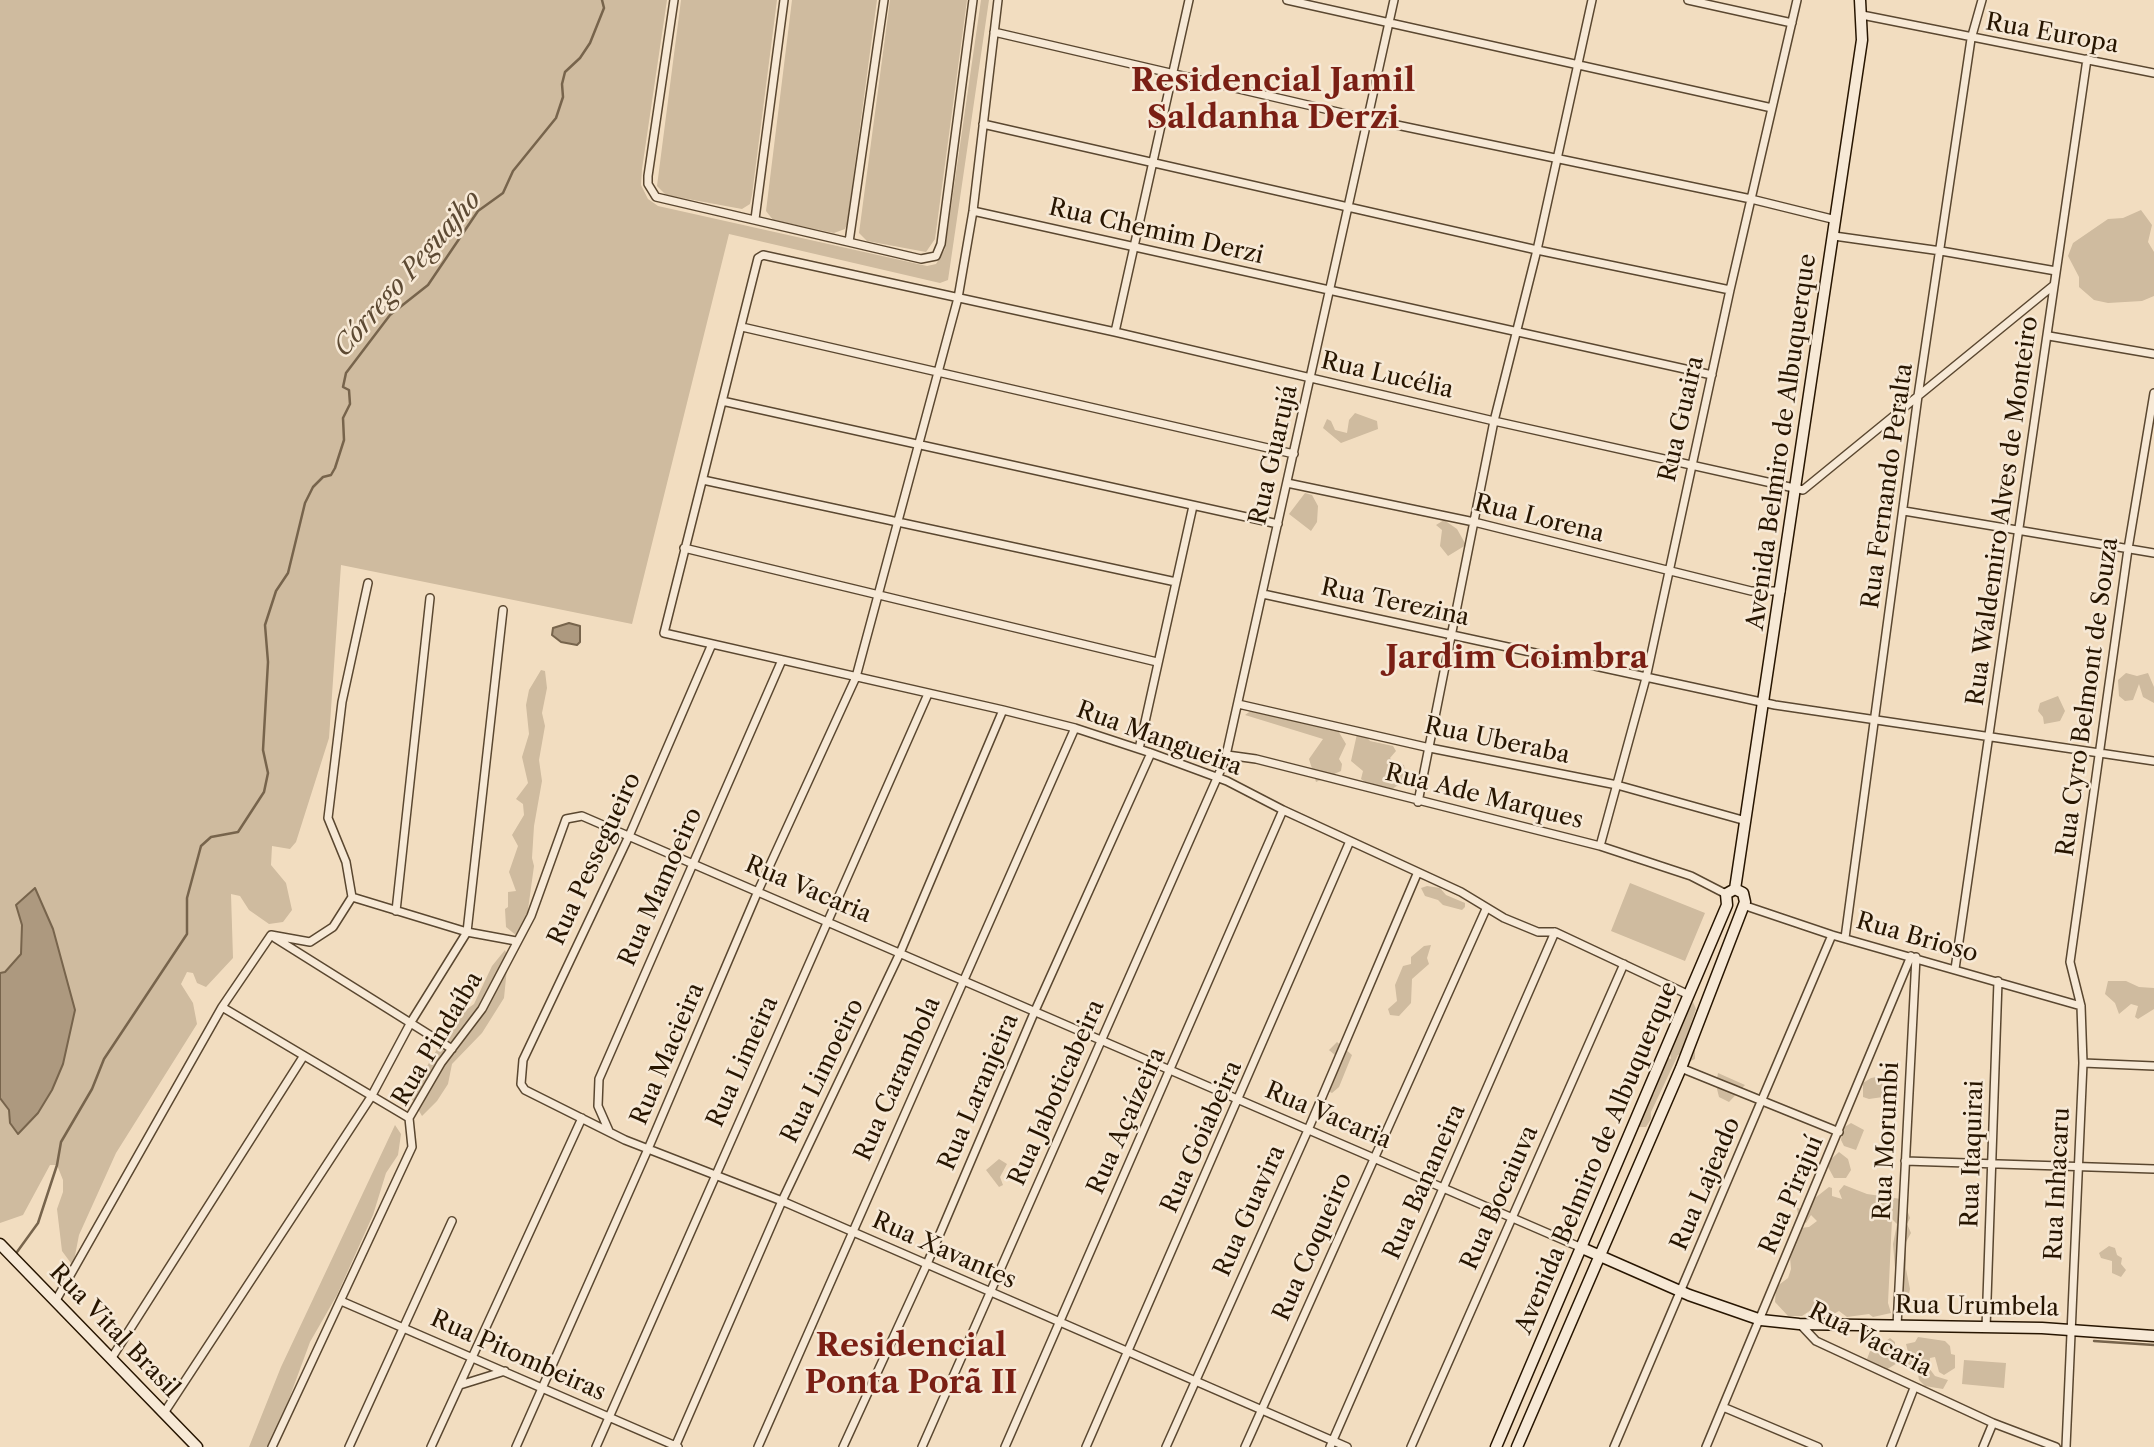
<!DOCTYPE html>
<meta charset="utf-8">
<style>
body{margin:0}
canvas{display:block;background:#f2ddc0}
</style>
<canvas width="2154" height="1447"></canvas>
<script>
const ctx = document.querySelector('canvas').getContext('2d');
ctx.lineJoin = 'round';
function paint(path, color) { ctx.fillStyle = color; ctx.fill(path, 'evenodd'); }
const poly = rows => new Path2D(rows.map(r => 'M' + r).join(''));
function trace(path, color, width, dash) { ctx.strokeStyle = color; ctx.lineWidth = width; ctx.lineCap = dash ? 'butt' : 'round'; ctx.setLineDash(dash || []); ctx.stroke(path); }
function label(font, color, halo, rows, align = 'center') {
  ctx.font = font + ' "Libre Caslon Text",serif'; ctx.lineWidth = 5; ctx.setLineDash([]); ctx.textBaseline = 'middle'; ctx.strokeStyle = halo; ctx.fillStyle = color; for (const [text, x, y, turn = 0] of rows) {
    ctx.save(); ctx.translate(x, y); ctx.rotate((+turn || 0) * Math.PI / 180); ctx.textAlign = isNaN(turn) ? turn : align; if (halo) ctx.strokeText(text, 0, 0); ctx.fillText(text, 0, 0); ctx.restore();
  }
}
paint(poly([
 [0,0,667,0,642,169,641,185,648,199,658,206,927,266,936,264,945,249,981,0,989,0,948,280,940,283,729,234,632,624,341,565,329,738,296,842,290,849,272,846,271,865,286,883,292,910,283,922,269,924,249,910,240,896,231,894,233,958,206,987,197,983,193,973,187,972,181,984,193,1003,197,1024,116,1153,79,1235,73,1266,62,1251,57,1209,63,1192,63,1180,57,1165,50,1165,23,1215,0,1223,0,1098,9,1110,10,1123,19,1133,68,1037,75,1010,53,929,35,888,16,905,22,925,21,954,5,973,0,973],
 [681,0,777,0,752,195,750,204,742,209,666,195,657,186],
 [792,0,877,0,847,224,845,229,834,233,773,220,766,211],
 [890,0,967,0,935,239,926,252,867,241,859,233],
 [2141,210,2152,225,2148,242,2154,252,2154,296,2142,301,2108,303,2094,300,2079,287,2079,277,2068,256,2073,243,2108,219,2123,218],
 [1355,413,1377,421,1378,429,1341,443,1323,428,1327,419,1331,421,1335,430,1347,433,1349,420],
 [1305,493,1312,495,1318,506,1317,522,1311,531,1289,514],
 [1444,520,1457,529,1466,545,1448,556,1440,546,1442,530,1436,525],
 [541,670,545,671,547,688,542,713,545,726,539,760,542,781,534,826,532,858,534,866,526,924,517,936,506,927,505,909,508,907,508,892,516,891,509,872,518,846,512,835,524,815,523,804,516,799,528,783,522,757,529,734,526,705,529,690],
 [2126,673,2137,676,2148,673,2154,687,2154,703,2143,697,2139,684,2133,700,2125,701,2119,696,2118,680],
 [2058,696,2065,711,2060,721,2044,724,2043,717,2038,711,2040,703],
 [1252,710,1337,729,1346,744,1339,759,1342,764,1341,771,1316,782,1309,759,1323,739,1245,715],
 [1357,734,1364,734,1370,741,1393,746,1396,751,1390,758,1393,762,1404,765,1406,780,1392,789,1368,784,1361,779,1363,771,1351,761],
 [1630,883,1705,913,1685,961,1611,931],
 [1427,886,1440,888,1446,895,1465,903,1465,907,1462,910,1443,905,1438,900,1425,896,1421,888],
 [1431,945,1427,958,1429,964,1412,979,1411,1003,1399,1016,1390,1015,1388,1009,1397,1001,1395,985,1403,966,1411,964,1411,957,1424,946],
 [505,950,508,958,504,998,482,1033,452,1064,448,1084,437,1101,422,1116,412,1099,416,1085,456,1017,474,1004,492,966],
 [2108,981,2126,981,2139,987,2154,988,2154,1009,2138,1019,2135,1017,2138,1006,2131,1004,2119,1014,2115,1003,2105,994],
 [1693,1002,1696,1009,1686,1038,1695,1051,1695,1059,1684,1064,1681,1054,1678,1055,1651,1112,1651,1119,1646,1127,1638,1127,1637,1119,1646,1110,1647,1098,1654,1094,1666,1057,1671,1059,1669,1047],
 [1337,1042,1352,1055,1339,1087,1332,1093,1328,1091,1336,1056,1329,1050,1327,1052],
 [1718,1073,1745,1085,1729,1102,1719,1097,1716,1085],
 [1882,1076,1883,1097,1869,1099,1863,1097,1863,1083,1871,1078],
 [1851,1123,1864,1130,1856,1150,1844,1146,1841,1140,1843,1128],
 [395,1125,401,1134,398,1155,386,1173,373,1215,337,1295,310,1342,279,1426,269,1447,249,1447,281,1367],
 [1839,1152,1848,1159,1851,1170,1846,1178,1834,1178,1828,1167,1829,1161],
 [999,1159,1007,1164,1000,1177,1003,1185,999,1187,986,1170],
 [1844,1185,1867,1194,1908,1200,1906,1207,1910,1218,1907,1224,1911,1233,1906,1242,1906,1269,1910,1289,1907,1302,1905,1305,1902,1303,1895,1269,1893,1244,1897,1224,1892,1219,1888,1303,1891,1313,1873,1317,1869,1314,1847,1317,1839,1311,1830,1316,1824,1312,1818,1317,1811,1310,1802,1316,1788,1316,1775,1302,1776,1287,1788,1278,1791,1269,1790,1257,1800,1228,1809,1227,1817,1221,1811,1215,1806,1223,1799,1222,1797,1208,1808,1210,1815,1198,1829,1187,1832,1188,1832,1196,1842,1199,1839,1191],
 [2109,1246,2115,1248,2117,1255,2122,1258,2121,1264,2126,1270,2121,1277,2112,1273,2112,1261,2101,1258,2099,1253],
 [1918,1337,1945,1341,1950,1346,1951,1354,1955,1355,1955,1368,1944,1375,1939,1372,1935,1357,1930,1358,1929,1368,1935,1376,1948,1380,1943,1389,1925,1386,1919,1380,1917,1368,1907,1369,1907,1361,1916,1354,1908,1352,1906,1344,1915,1342],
 [1890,1338,1895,1342,1895,1350,1902,1360,1886,1370,1867,1359,1870,1351,1884,1355,1886,1341],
 [1964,1360,2006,1363,2004,1388,1962,1384]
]), '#cfbb9f');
const water = poly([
 [569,623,580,626,580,642,577,645,561,642,552,635,553,628,569,623],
 [35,888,53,929,75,1010,63,1064,52,1090,38,1113,18,1134,10,1123,9,1110,0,1098,0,973,5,972,21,954,22,925,16,905,35,888]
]);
paint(water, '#ad997f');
trace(water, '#77644c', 2);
trace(poly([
 [17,1252,38,1223,57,1165,61,1142,92,1089,104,1059,187,934,187,898,201,846,211,837,238,832,264,792,268,773,263,750,268,662,265,625,276,591,288,573,305,503,313,487,323,477,331,475,335,468,344,440,343,418,350,404,349,390,343,387,346,373,390,315,428,285,478,211,503,193,513,171,556,118,563,97,562,84,565,72,580,58,590,43,604,8,602,0],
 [2094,1341,2154,1345]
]), '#77644c', 2.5);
const minor = poly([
 [674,0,648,176,648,184,656,197,921,259,936,256,941,244,973,0],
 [1287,0,1772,108],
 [1688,0,1792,23],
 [1862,15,2154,73],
 [994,32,1368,119,1751,199,1836,220],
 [983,124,1537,250,1730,290],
 [973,211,1712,375],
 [755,219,784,0],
 [1834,236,1941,251,2056,271],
 [849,242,884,0],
 [742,327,1294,454],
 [1115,332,1189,0],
 [2049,336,2154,354],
 [722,401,1278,524],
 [703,480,1176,582],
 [1287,483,1474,522,1751,591,1781,591],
 [1904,511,2154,553],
 [684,548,1157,662],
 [368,583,342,702,328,818,346,862,352,897,467,932,516,941],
 [1263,594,1775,705,2154,761],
 [712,644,629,836,523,1060,521,1084,525,1090,625,1140,782,1201,1347,1447],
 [1238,704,1430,748,1617,785,1746,821],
 [1139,749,1193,506],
 [1227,755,1256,759,1600,846,1691,876,1726,894],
 [1418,802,1494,421,1537,250,1592,0],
 [1600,846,1646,678,1730,290,1797,0],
 [1743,905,1832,935,2081,1006],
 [396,911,430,598],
 [275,938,452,1049],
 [1845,938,1918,396,1971,39,1982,0],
 [1955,969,2087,59],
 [1689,995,1555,932,1538,932,1504,918,1461,892,1283,810,1227,781,1151,753,1075,728,1003,710,664,633,758,258,763,255,1115,332,1494,421,1803,490,2054,285],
 [222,1007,409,1118],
 [2083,1063,2154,1066],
 [1681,1068,1839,1132],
 [609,1131,598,1106,599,1079,782,660],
 [1905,1161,2154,1169],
 [341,1301,678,1447],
 [55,1302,222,1007,271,935,310,942,333,927,352,897],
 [1800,1324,1816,1341,1993,1423,2056,1447],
 [1897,1326,1916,957],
 [1986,1328,1998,981],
 [111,1359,303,1057],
 [460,1385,505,1371],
 [1723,1407,1818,1447],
 [164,1413,371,1097,411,1022,467,932,503,610],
 [272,1447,412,1147,409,1118,441,1063,482,1009,531,916,566,819,582,816,1582,1248],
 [349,1447,452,1221],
 [431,1447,582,1118],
 [516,1447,648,1149,758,891,856,677,958,298,973,211,998,0],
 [596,1447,928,694],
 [675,1447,782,1201,900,953,1003,710],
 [758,1447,1075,728],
 [843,1447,927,1264,1034,1013,1151,753],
 [922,1447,1225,760,1394,0],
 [1005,1447,1283,810],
 [1086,1447,1350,841],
 [1166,1447,1308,1130,1417,874],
 [1245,1447,1486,909],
 [1330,1447,1555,932],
 [1411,1447,1624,964],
 [1614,1447,1832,935],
 [1706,1447,1911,956],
 [1891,1447,1914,1388],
 [1983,1447,1993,1423],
 [2066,1447,2083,1063,2081,1006,2070,962,2128,549,2154,393]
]);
const secondary = poly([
 [1735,889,1862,40,1860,0],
 [0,1244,197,1447],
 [1582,1248,1689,1295,1761,1320,1799,1324,2042,1328,2154,1336],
 [1496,1447,1727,905,1726,894,1735,889],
 [1517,1447,1681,1068,1745,902,1743,893,1735,889]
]);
trace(minor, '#5a4730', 10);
trace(secondary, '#271500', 13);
trace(minor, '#f7e9d6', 7);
trace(secondary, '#f7e9d6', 10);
label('24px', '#271500', '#f7e9d6', [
 ["Rua Europa",2052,34,10],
 ["Rua Chemim Derzi",1156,232,13],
 ["Rua Lucélia",1387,376,13],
 ["Rua Guaira",1682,419,-77],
 ["Avenida Belmiro de Albuquerque",1782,442,-82],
 ["Rua Guarujá",1274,455,-77],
 ["Rua Fernando Peralta",1888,486,-82],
 ["Rua Waldemiro Alves de Monteiro",2003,511,-82],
 ["Rua Lorena",1539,519,14],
 ["Rua Terezina",1395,603,12],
 ["Rua Cyro Belmont de Souza",2088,697,-82],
 ["Rua Mangueira",1159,739,20],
 ["Rua Uberaba",1497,741,12],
 ["Rua Ade Marques",1484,797,14],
 ["Rua Pessegueiro",595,859,-65],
 ["Rua Mamoeiro",661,887,-66],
 ["Rua Vacaria",808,890,23],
 ["Rua Brioso",1917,938,16],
 ["Rua Pindaíba",438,1039,-59],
 ["Rua Macieira",668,1054,-67],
 ["Rua Limeira",743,1062,-66],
 ["Rua Limoeiro",823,1071,-64],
 ["Rua Carambola",898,1079,-66],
 ["Rua Laranjeira",979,1092,-67],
 ["Rua Jaboticabeira",1057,1093,-66],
 ["Rua Vacaria",1328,1116,23],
 ["Rua Açaízeira",1127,1121,-66],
 ["Rua Goiabeira",1202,1137,-66],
 ["Rua Morumbi",1887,1141,-87],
 ["Rua Itaquirai",1973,1154,-88],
 ["Avenida Belmiro de Albuquerque",1597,1158,-67],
 ["Rua Bananeira",1425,1182,-66],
 ["Rua Lajeado",1706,1184,-67],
 ["Rua Inhacaru",2058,1184,-87],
 ["Rua Pirajuí",1792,1195,-67],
 ["Rua Bocaiuva",1500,1198,-66],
 ["Rua Guavira",1250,1211,-66],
 ["Rua Coqueiro",1313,1247,-66],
 ["Rua Xavantes",944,1251,24],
 ["Rua Urumbela",1977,1307,1],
 ["Rua Vital Brasil",114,1331,46],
 ["Rua Vacaria",1870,1340,27],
 ["Rua Pitombeiras",518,1356,24]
]);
label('italic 26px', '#5d4a33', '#f7e9d6', [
 ["Córrego Peguajho",408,274,-49]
]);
label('bold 32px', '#7a1f14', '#f7e9d6', [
 ["Residencial Jamil",1273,82],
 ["Saldanha Derzi",1273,119],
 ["Jardim Coimbra",1517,659],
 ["Residencial",911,1347],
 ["Ponta Porã II",911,1384]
]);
</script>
